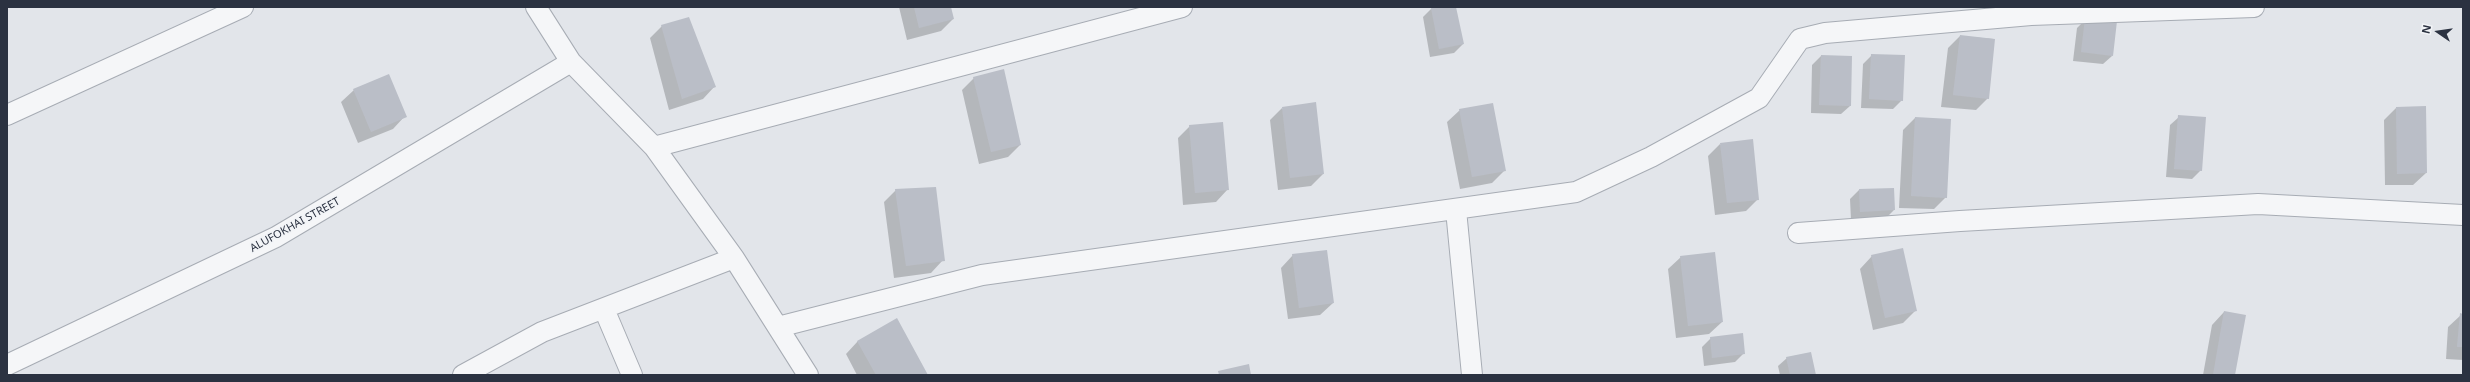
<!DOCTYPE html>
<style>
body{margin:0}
#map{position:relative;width:2470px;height:382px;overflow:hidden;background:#e2e5ea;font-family:"Noto Sans",sans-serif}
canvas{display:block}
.frame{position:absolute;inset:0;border:8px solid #2b3241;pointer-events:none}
.north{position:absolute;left:2418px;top:12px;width:40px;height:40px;-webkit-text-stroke:3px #f2f4f7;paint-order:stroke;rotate:283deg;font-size:11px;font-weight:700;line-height:16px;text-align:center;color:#2b3241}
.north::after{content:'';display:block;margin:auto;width:14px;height:18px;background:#2b3241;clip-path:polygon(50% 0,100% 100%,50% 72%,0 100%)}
</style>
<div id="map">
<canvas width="2470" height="382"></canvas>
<div class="frame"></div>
<div class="north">N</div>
</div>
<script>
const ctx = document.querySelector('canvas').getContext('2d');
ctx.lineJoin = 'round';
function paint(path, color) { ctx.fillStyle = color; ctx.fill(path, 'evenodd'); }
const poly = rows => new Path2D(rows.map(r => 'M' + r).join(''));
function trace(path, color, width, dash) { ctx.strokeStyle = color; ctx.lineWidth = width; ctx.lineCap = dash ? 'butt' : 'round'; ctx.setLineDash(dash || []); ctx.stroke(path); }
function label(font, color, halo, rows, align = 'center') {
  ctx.font = font + ' "Noto Sans",sans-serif'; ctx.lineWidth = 3.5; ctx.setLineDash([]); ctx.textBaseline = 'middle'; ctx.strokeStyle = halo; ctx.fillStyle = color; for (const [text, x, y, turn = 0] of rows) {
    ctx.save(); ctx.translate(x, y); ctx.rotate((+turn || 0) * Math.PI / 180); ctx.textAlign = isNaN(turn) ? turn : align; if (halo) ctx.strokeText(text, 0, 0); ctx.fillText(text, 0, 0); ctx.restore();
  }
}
paint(poly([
 [899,7,950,7,953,19,941,31,907,40],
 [1440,7,1455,7,1463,44,1454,53,1430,57,1423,17,1431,9],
 [2086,19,2112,56,2103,64,2073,61,2077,28],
 [662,26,715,86,703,99,669,110,650,38],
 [1960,36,1994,39,1988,98,1976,110,1941,107,1948,48],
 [1872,55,1902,100,1893,109,1861,108,1863,64],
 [1821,56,1851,57,1850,106,1841,114,1811,113,1812,65],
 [1003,71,1020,145,1008,157,979,164,962,90,974,78],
 [354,90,405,116,393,129,358,143,341,102],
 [1282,108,1323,174,1311,186,1278,190,1270,120],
 [2396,108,2426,173,2413,185,2385,185,2384,120],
 [1460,110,1504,171,1492,183,1460,189,1447,122],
 [2179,117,2201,170,2192,179,2166,177,2170,125],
 [1915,118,1946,197,1934,209,1899,208,1903,130],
 [1190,126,1228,189,1216,202,1183,205,1178,138],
 [1720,144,1758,199,1746,211,1715,215,1708,156],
 [896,190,943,260,931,273,894,278,884,202],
 [1859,190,1894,210,1885,219,1851,220,1850,199],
 [1293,255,1333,303,1320,315,1288,319,1281,268],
 [1872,256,1915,311,1903,323,1873,330,1860,269],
 [1681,257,1722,322,1709,334,1676,338,1668,269],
 [2224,312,2234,375,2203,375,2212,325],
 [2461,315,2463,315,2463,360,2446,359,2448,327],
 [1711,338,1744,353,1735,362,1704,366,1702,347],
 [858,341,927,375,857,375,846,354],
 [1787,358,1815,375,1780,375,1778,366]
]), '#0003');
paint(poly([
 [914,7,951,7,954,19,919,28],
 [1456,7,1464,44,1439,49,1431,8],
 [689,17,716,87,682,99,661,25],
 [2085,18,2117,21,2113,56,2081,52],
 [1960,35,1995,39,1989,99,1953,95],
 [1871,54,1905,55,1903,101,1869,99],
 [1821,55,1852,56,1851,106,1819,105],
 [1004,69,1021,145,991,152,973,77],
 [389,74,407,117,371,132,353,89],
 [1316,102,1324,174,1290,178,1282,107],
 [1493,103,1506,171,1472,177,1459,109],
 [2426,106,2427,173,2397,174,2396,107],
 [2178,115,2206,117,2202,171,2174,169],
 [1915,117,1951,119,1947,198,1911,196],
 [1223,122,1229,190,1195,193,1189,125],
 [1753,139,1759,200,1727,203,1720,143],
 [936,187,945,261,906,266,895,189],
 [1894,188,1895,210,1860,212,1859,189],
 [1903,248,1917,311,1885,318,1871,255],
 [1327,250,1334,303,1299,308,1292,254],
 [1715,252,1723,322,1688,326,1680,256],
 [2224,311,2246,315,2235,375,2213,375],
 [2460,313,2463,314,2463,347,2457,347],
 [897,318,928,375,876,375,857,341],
 [1743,333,1745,354,1712,358,1710,337],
 [1811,352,1816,375,1790,375,1786,357],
 [1249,364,1251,375,1219,375,1218,371]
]), '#babec7');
const street = poly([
 [536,7,571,62,654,147,734,258,808,375],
 [7,115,243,7],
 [654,147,1182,7],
 [1456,210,1472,375],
 [1798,233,1960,221,2258,204,2463,215],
 [604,309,632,375],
 [778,327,982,275,1576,192,1651,157,1759,98,1800,39,1825,33,2031,15,2254,7],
 [7,365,276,237,571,62],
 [463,375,542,332,734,258]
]);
trace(street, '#a7acb4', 22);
trace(street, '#f5f6f8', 20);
label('11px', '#2b3241', '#f2f4f7', [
 ["ALUFOKHAI STREET",295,225,-29]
]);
</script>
